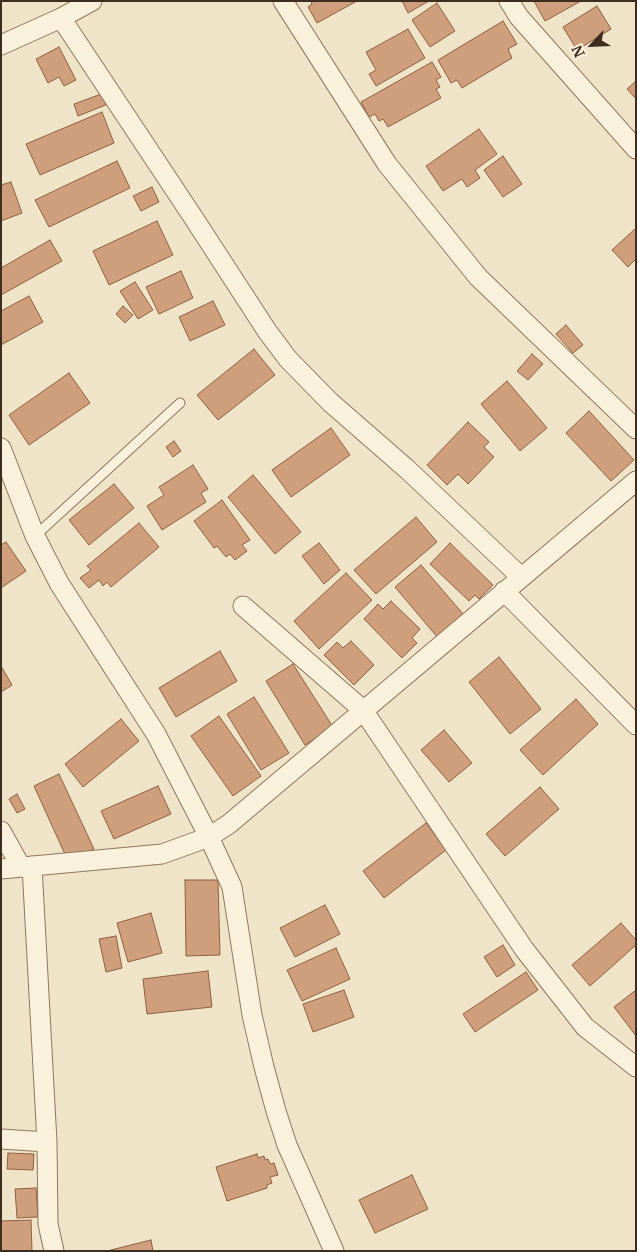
<!DOCTYPE html>
<style>
body{margin:0}
#map{position:relative;width:637px;height:1252px;overflow:hidden;background:#f0e4c8;font-family:Merriweather,serif}
canvas{display:block}
.frame{position:absolute;inset:0;border:2px solid #3d2e20;pointer-events:none}
.north{position:absolute;left:567px;top:20px;width:50px;height:50px;-webkit-text-stroke:4px #f7eed8;paint-order:stroke;rotate:245deg;font-size:14px;font-weight:700;line-height:20px;text-align:center;color:#3d2e20}
.north::after{content:'';display:block;margin:auto;width:18px;height:22px;background:#3d2e20;clip-path:polygon(50% 0,100% 100%,50% 72%,0 100%)}
</style>
<div id="map">
<canvas width="637" height="1252"></canvas>
<div class="frame"></div>
<div class="north">N</div>
</div>
<script>
const ctx = document.querySelector('canvas').getContext('2d');
ctx.lineJoin = 'round';
function paint(path, color) { ctx.fillStyle = color; ctx.fill(path, 'evenodd'); }
const poly = rows => new Path2D(rows.map(r => 'M' + r).join(''));
function trace(path, color, width, dash) { ctx.strokeStyle = color; ctx.lineWidth = width; ctx.lineCap = dash ? 'butt' : 'round'; ctx.setLineDash(dash || []); ctx.stroke(path); }
const building = poly([
 [311,1,357,1,317,23,308,7,312,4,311,1],
 [402,1,429,1,408,13,402,1],
 [534,1,581,1,545,21,534,1],
 [437,3,455,31,430,47,412,20,437,3],
 [597,6,611,29,577,50,563,27,597,6],
 [503,21,517,44,508,49,512,58,462,88,457,80,451,83,438,60,503,21],
 [408,29,425,58,376,86,369,74,376,70,366,52,408,29],
 [59,47,76,80,64,86,59,77,48,83,36,59,59,47],
 [432,62,441,77,436,80,440,87,436,89,441,98,388,127,383,119,379,121,375,114,369,117,361,102,432,62],
 [636,81,636,99,627,89,636,81],
 [104,93,108,104,78,116,74,104,104,93],
 [102,112,114,143,40,175,26,144,102,112],
 [479,129,497,154,475,170,480,178,467,187,462,179,443,191,426,166,479,129],
 [503,156,522,184,503,197,484,170,503,156],
 [117,161,130,188,49,227,35,200,117,161],
 [11,182,22,213,1,221,1,185,11,182],
 [152,187,159,202,141,211,133,196,152,187],
 [157,221,173,255,109,285,93,251,157,221],
 [636,228,636,259,628,267,612,250,636,228],
 [50,240,62,261,1,295,1,268,50,240],
 [181,271,193,298,159,314,146,287,181,271],
 [135,282,153,310,138,319,120,291,135,282],
 [29,296,43,322,1,345,1,311,29,296],
 [213,301,225,325,190,341,179,317,213,301],
 [123,306,133,315,125,323,116,314,123,306],
 [566,325,583,345,573,353,556,334,566,325],
 [254,349,275,375,218,420,197,395,254,349],
 [532,354,543,364,528,380,517,371,532,354],
 [69,373,90,403,29,445,9,415,69,373],
 [507,381,547,428,520,451,481,404,507,381],
 [589,411,634,460,611,481,566,433,589,411],
 [468,422,489,442,484,447,494,457,468,484,458,474,447,485,427,465,468,422],
 [331,428,350,455,291,497,272,470,331,428],
 [174,441,181,451,173,457,166,447,174,441],
 [193,465,208,489,201,493,206,502,162,530,147,506,164,495,159,487,193,465],
 [253,475,301,532,275,554,228,497,253,475],
 [114,484,134,508,89,545,69,520,114,484],
 [222,500,250,540,242,545,247,551,235,560,230,554,226,557,217,546,214,548,194,521,222,500],
 [416,517,437,542,376,594,354,570,416,517],
 [139,523,159,547,111,587,107,582,103,586,99,580,89,588,80,578,91,570,87,566,139,523],
 [6,542,26,571,1,588,1,545,6,542],
 [319,543,340,570,324,584,302,556,319,543],
 [450,543,493,585,479,599,475,595,469,601,430,564,450,543],
 [421,565,464,615,438,638,395,587,421,565],
 [346,573,372,600,319,649,294,621,346,573],
 [391,601,420,629,412,638,417,643,402,658,364,619,378,604,383,609,391,601],
 [351,641,374,665,354,685,324,655,337,642,343,648,351,641],
 [220,651,237,681,176,717,159,688,220,651],
 [499,657,541,709,510,734,469,682,499,657],
 [293,664,333,727,305,745,266,681,293,664],
 [1,666,12,685,1,692,1,666],
 [254,697,289,753,261,770,227,714,254,697],
 [576,699,598,724,543,775,520,750,576,699],
 [219,716,261,776,233,796,191,736,219,716],
 [121,719,139,741,83,787,65,764,121,719],
 [444,730,472,763,449,782,421,750,444,730],
 [59,774,94,849,68,861,34,786,59,774],
 [158,786,171,814,114,839,101,811,158,786],
 [540,787,559,809,505,856,486,834,540,787],
 [17,794,25,809,17,813,9,799,17,794],
 [426,823,446,850,384,898,363,871,426,823],
 [185,880,218,880,220,955,186,956,185,880],
 [325,905,340,934,295,957,280,928,325,905],
 [151,913,162,953,128,962,117,923,151,913],
 [621,923,636,940,636,945,590,986,572,965,621,923],
 [116,936,122,968,106,972,99,939,116,936],
 [503,945,515,965,497,977,484,957,503,945],
 [336,948,350,979,302,1001,287,970,336,948],
 [208,971,212,1007,147,1014,143,979,208,971],
 [526,972,538,990,475,1032,463,1014,526,972],
 [344,990,354,1017,313,1032,303,1004,344,990],
 [636,990,636,1036,614,1007,636,990],
 [8,1153,34,1154,33,1170,7,1169,8,1153],
 [257,1154,258,1158,264,1156,265,1160,268,1159,270,1164,274,1163,278,1175,270,1177,272,1183,267,1185,267,1188,227,1201,216,1167,257,1154],
 [412,1175,428,1209,375,1233,359,1200,412,1175],
 [36,1188,38,1217,17,1218,15,1189,36,1188],
 [31,1220,32,1251,1,1251,1,1221,31,1220],
 [151,1240,153,1251,107,1251,151,1240]
]);
paint(building, '#cf9f7d');
trace(building, '#8d5f41', 1);
const lane = poly([
 [35,536,180,403]
]);
const street = poly([
 [283,1,387,164,478,277,636,429],
 [509,1,519,17,636,149],
 [61,18,193,217,267,331,288,359,330,402,408,470,521,577],
 [1,45,61,18,92,1],
 [1,448,35,536,59,583,156,734,209,837,232,887,252,1015,264,1067,276,1111,287,1145,334,1251],
 [504,591,636,725],
 [243,606,363,710,524,949,585,1027,636,1067],
 [1,831,21,867],
 [32,866,47,1142,48,1224,54,1251],
 [1,869,162,854,209,837,229,824,636,481],
 [1,1139,47,1142]
]);
trace(lane, '#8d765c', 11);
trace(street, '#8d765c', 21);
trace(lane, '#faf1dc', 9);
trace(street, '#faf1dc', 19);
</script>
